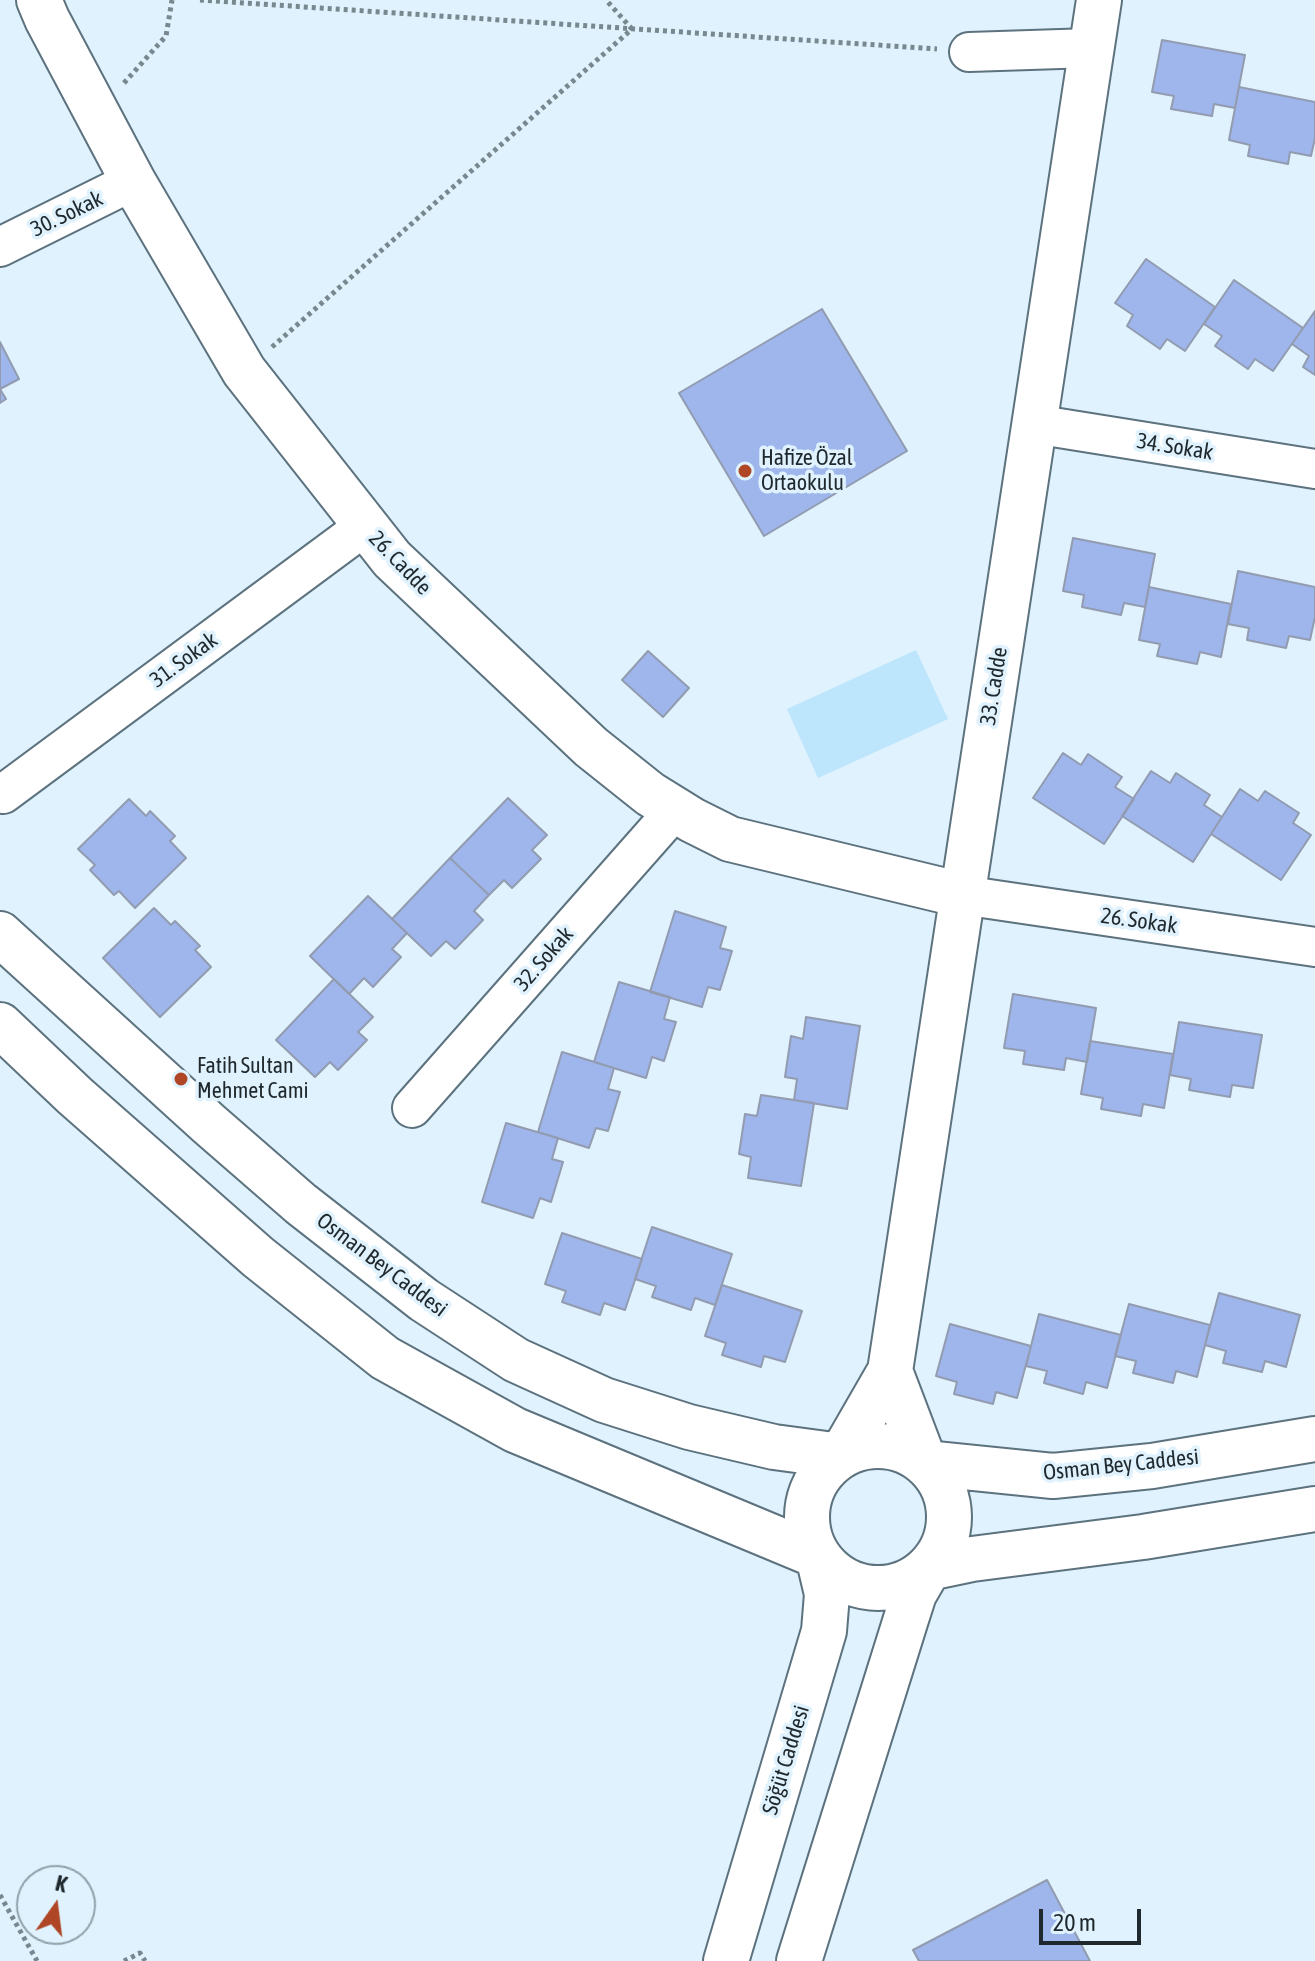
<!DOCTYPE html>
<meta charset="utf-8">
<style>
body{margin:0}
#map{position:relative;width:1315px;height:1961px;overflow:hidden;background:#dff2fd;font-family:"Asap Condensed",sans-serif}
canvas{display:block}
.north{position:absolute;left:16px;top:1865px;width:80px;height:80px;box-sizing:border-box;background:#dff2fd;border:2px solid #92a1aa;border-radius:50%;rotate:14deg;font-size:22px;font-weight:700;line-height:32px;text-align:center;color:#1f282d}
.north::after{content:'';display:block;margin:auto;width:28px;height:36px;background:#af4726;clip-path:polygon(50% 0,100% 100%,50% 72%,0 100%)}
.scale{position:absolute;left:1039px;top:1909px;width:102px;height:36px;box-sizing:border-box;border:4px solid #1f282d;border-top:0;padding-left:10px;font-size:24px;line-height:28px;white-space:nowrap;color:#1f282d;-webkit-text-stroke:6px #dff2fd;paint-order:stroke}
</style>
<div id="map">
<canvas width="1315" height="1961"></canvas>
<div class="north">K</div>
<div class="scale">20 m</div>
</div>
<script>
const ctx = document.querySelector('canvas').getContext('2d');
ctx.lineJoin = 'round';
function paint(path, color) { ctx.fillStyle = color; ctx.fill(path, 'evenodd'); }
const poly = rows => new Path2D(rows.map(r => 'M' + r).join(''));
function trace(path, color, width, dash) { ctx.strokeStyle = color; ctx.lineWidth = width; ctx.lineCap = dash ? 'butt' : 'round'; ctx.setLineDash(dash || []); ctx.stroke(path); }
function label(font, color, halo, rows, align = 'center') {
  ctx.font = font + ' "Asap Condensed",sans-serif'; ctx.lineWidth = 7; ctx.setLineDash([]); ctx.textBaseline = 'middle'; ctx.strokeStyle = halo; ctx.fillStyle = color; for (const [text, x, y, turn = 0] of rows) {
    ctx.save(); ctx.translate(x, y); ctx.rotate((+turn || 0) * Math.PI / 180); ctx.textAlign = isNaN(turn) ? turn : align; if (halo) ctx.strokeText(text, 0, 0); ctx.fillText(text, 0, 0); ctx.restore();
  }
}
paint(poly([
 [916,650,948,719,818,778,787,709]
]), '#bde5fb');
const building = poly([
 [1162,40,1245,55,1235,108,1214,104,1212,116,1171,109,1174,96,1152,92,1162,40],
 [1239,87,1315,102,1315,138,1311,156,1290,152,1288,164,1248,156,1250,145,1229,140,1239,87],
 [1146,259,1215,307,1185,351,1167,339,1160,349,1127,326,1133,315,1115,303,1146,259],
 [1234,280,1303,328,1273,371,1255,359,1248,369,1215,346,1222,336,1204,324,1234,280],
 [822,309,907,451,764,536,679,393,822,309],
 [1315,311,1315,375,1303,367,1309,356,1292,344,1315,311],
 [0,342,19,379,0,389,6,399,0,403,0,342],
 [1073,538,1155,554,1145,607,1124,603,1121,615,1082,607,1084,595,1063,591,1073,538],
 [1238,571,1315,587,1315,617,1310,640,1289,636,1286,648,1247,640,1249,628,1228,624,1238,571],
 [1149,587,1231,604,1221,657,1200,652,1197,664,1157,656,1160,644,1139,640,1149,587],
 [648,651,689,688,663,717,622,680,648,651],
 [1063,753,1081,765,1088,754,1122,777,1115,787,1134,799,1104,844,1033,798,1063,753],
 [1151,771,1170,783,1176,773,1210,795,1204,805,1222,817,1193,862,1122,816,1151,771],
 [1240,789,1258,801,1265,791,1299,813,1293,823,1311,835,1281,880,1211,834,1240,789],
 [508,798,547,835,532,850,541,859,512,888,504,880,489,895,450,858,508,798],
 [129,799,146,816,150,811,175,836,170,841,186,858,135,908,119,891,114,895,90,870,95,865,78,849,129,799],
 [450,858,489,895,474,911,483,920,455,949,446,941,431,956,392,919,450,858],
 [368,896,407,933,392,949,401,957,373,987,364,978,349,994,310,956,368,896],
 [154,908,171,925,175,921,200,946,195,950,211,967,160,1017,103,958,154,908],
 [675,911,726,927,720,948,732,951,720,990,708,987,702,1007,650,992,675,911],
 [334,979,373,1017,358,1032,367,1040,338,1070,330,1062,315,1077,276,1040,334,979],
 [619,982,670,997,664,1019,676,1022,664,1061,652,1057,646,1078,594,1062,619,982],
 [1013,994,1096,1008,1087,1062,1066,1058,1064,1070,1023,1064,1025,1051,1004,1048,1013,994],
 [806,1017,860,1026,847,1109,794,1100,797,1079,785,1077,791,1036,803,1039,806,1017],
 [1179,1022,1262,1035,1253,1088,1232,1085,1230,1097,1189,1090,1191,1079,1170,1075,1179,1022],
 [1090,1041,1173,1054,1164,1108,1143,1104,1141,1116,1101,1109,1103,1098,1081,1094,1090,1041],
 [562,1052,614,1068,608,1089,620,1092,608,1131,596,1128,589,1148,538,1132,562,1052],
 [761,1095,814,1103,801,1186,748,1178,751,1157,739,1154,745,1114,757,1116,761,1095],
 [506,1123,558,1138,552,1159,563,1162,551,1202,540,1198,533,1218,482,1202,506,1123],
 [652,1227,732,1254,715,1305,695,1298,691,1310,652,1297,656,1286,635,1279,652,1227],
 [562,1233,642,1259,625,1310,604,1303,600,1315,562,1302,566,1291,545,1284,562,1233],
 [722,1285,802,1311,785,1362,764,1356,761,1367,722,1355,726,1343,705,1336,722,1285],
 [1219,1293,1300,1315,1286,1367,1265,1361,1262,1372,1223,1363,1226,1351,1205,1345,1219,1293],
 [1129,1304,1210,1325,1197,1377,1176,1371,1173,1383,1133,1373,1136,1361,1115,1356,1129,1304],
 [1039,1314,1121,1335,1107,1388,1086,1382,1083,1394,1044,1383,1047,1371,1026,1366,1039,1314],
 [950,1324,1031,1346,1017,1398,996,1392,993,1404,954,1394,957,1382,936,1376,950,1324],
 [1047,1880,1090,1961,919,1961,913,1950,1047,1880]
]);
paint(building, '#9eb6eb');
trace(building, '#929bb0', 2);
const street = poly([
 [969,52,1091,48],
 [0,247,133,181],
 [1034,424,1315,469],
 [3,794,365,526],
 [962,895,1315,947],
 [412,1108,675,810]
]);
const secondary = poly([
 [39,0,47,19,133,181,244,371,392,559,591,747,650,794,692,820,730,839,962,895],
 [0,934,209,1124,301,1204,424,1300,516,1360,604,1400,689,1427,774,1447,841,1456],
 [0,1025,75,1096,258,1257,385,1358,515,1430,818,1556],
 [890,1371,1099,0],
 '807 1517a71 71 0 1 1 142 0a71 71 0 1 1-142 0Z',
 [841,1456,890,1371,925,1463],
 [925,1463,1053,1476,1152,1466,1315,1439],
 [929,1568,972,1559,1143,1537,1315,1509],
 [726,1961,824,1631,827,1594,818,1556],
 [799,1961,906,1619,914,1594,929,1568]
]);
trace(street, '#5c727e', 42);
trace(secondary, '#5c727e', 48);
trace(poly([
 [200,0,937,49],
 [124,83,166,36,172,0],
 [272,347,632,29,606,0],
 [0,1895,37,1961],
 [124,1961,140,1953,145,1961]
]), '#79878f', 5, [4, 4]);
trace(street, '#fff', 38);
trace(secondary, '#fff', 44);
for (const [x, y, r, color] of [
 [745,471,8,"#af4726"],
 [181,1079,8,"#af4726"]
]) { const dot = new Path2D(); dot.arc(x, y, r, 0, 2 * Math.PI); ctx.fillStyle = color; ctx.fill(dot); trace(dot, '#dff2fd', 3); }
label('22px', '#1f282d', '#dff2fd', [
 ["30. Sokak",67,214,-26],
 ["34. Sokak",1175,447,9],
 ["26. Cadde",400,563,46],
 ["31. Sokak",184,660,-36],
 ["33. Cadde",994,686,-81],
 ["26. Sokak",1139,921,8],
 ["32. Sokak",544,959,-49],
 ["Osman Bey Caddesi",382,1265,37],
 ["Osman Bey Caddesi",1121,1465,-6],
 ["Söğüt Caddesi",786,1760,-73]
]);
label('22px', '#1f282d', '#dff2fd', [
 ["Hafize Özal",761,458],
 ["Ortaokulu",761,483],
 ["Fatih Sultan",197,1066],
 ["Mehmet Cami",197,1091]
], 'left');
</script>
